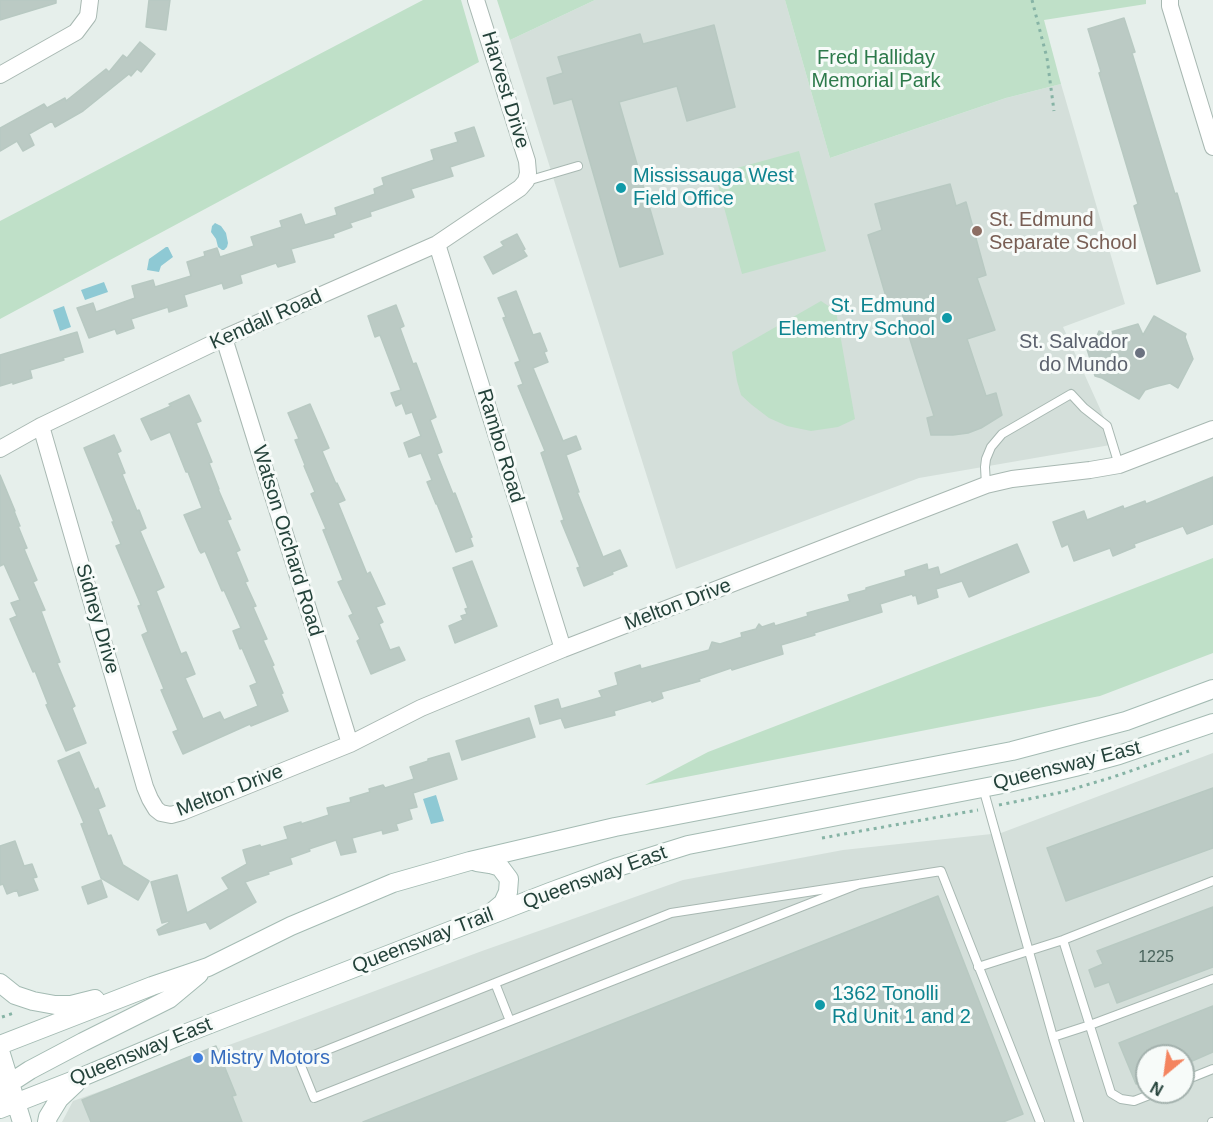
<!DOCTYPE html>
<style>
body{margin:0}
#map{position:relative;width:1213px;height:1122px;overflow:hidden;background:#e6efeb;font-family:Helvetica,sans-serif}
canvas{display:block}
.north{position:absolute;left:1135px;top:1044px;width:60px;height:60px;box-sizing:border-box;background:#f7fbf9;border:2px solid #a3b1ad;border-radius:50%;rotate:209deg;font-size:16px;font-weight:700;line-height:24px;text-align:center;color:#24423a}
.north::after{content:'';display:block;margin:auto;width:21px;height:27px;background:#f4845f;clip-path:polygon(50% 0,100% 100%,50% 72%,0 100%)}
</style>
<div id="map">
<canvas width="1213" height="1122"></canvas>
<div class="north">N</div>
</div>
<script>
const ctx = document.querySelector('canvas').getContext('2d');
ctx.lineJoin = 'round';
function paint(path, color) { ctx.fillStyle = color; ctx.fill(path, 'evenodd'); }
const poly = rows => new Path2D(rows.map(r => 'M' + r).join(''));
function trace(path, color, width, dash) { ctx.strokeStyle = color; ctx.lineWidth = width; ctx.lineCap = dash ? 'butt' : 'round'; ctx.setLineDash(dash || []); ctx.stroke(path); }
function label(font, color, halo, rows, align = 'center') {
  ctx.font = font + ' Helvetica,sans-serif'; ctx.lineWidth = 6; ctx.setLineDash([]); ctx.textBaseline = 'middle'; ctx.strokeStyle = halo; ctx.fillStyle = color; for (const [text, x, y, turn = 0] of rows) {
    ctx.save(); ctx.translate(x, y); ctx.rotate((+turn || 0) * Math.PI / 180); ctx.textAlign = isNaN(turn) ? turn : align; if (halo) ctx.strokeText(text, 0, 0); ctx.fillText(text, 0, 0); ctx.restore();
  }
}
paint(poly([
 [595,0,785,0,830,158,1006,98,1061,84,1125,304,1063,327,1116,444,919,478,676,569,510,40],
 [1213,753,1213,1122,62,1122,73,1101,265,1032,482,951,683,880,843,850,1001,833],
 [1147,1056,1183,1056,1183,1092,1147,1092]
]), '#d4dfda');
paint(poly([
 [423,0,461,0,479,62,0,319,0,221],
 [497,0,595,0,510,40],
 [785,0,1146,0,1146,4,1044,20,1061,84,1006,98,830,158],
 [799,151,826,251,742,274,715,174],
 [821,301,836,311,855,419,838,427,811,431,787,426,769,418,752,405,741,395,737,381,732,352],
 [1213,558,1213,653,1100,696,645,785,708,752]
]), '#bfe0c8');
paint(poly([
 [215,223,221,226,226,233,228,243,227,247,224,250,222,250,218,247,216,239,211,232,212,226],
 [166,247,168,247,173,257,161,266,159,272,147,270,149,259],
 [104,282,108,292,85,300,81,290],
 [64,306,71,327,60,331,53,310],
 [436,795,444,821,431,824,423,799]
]), '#8ec9d4');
const building = poly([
 [0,0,56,0,56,3,0,20,0,0],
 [149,0,170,0,166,30,146,27,149,0],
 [1124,18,1135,52,1132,53,1175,194,1177,193,1200,271,1157,284,1134,206,1138,204,1099,73,1101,72,1088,29,1124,18],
 [714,25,735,107,687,121,677,86,619,102,663,254,620,267,572,99,554,104,547,78,563,73,558,57,640,34,643,44,714,25],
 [140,42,155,54,141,72,137,69,131,76,129,74,83,111,55,127,52,121,29,134,34,145,23,151,17,141,0,151,0,128,44,104,47,108,65,98,66,101,106,69,109,72,123,55,127,58,140,42],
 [474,127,484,156,450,167,453,176,411,189,414,197,370,212,371,216,350,223,352,227,333,234,334,237,291,249,295,262,278,267,276,263,240,275,242,283,224,289,222,283,184,295,187,306,169,312,168,307,131,319,134,328,117,334,115,329,89,338,77,308,93,303,96,312,135,298,132,286,153,280,155,287,191,276,187,262,205,256,204,252,217,248,220,257,254,246,251,237,282,227,280,221,301,214,305,225,337,215,335,208,375,194,374,189,384,185,382,178,434,160,431,150,458,142,455,133,474,127],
 [950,184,956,206,966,202,986,275,977,278,995,330,967,339,986,396,996,393,1002,415,981,428,968,433,953,435,931,435,927,418,934,416,899,304,889,307,868,235,882,230,875,204,950,184],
 [517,234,525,249,523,250,527,256,493,274,484,257,504,246,501,242,517,234],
 [516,291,533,335,540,333,547,351,544,352,548,362,533,368,563,441,576,436,581,449,566,455,579,492,577,492,603,557,620,550,627,566,612,572,613,574,584,586,577,568,580,567,561,521,564,520,541,453,545,451,518,386,523,384,515,363,520,361,503,318,506,317,498,298,516,291],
 [396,305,404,326,400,328,413,364,416,363,436,417,430,420,442,452,437,454,453,494,455,493,472,537,470,538,473,546,456,552,437,504,436,504,427,482,432,480,421,453,409,457,404,443,421,436,412,412,406,414,402,403,396,406,391,393,401,390,380,335,375,337,368,316,396,305],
 [1154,316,1186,334,1185,337,1193,359,1178,388,1170,383,1154,387,1145,390,1139,399,1102,378,1095,376,1085,342,1095,341,1099,331,1104,334,1138,324,1143,335,1154,316],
 [77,332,83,352,63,358,64,360,30,370,32,378,13,384,13,382,0,386,0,355,77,332],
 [189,395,201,421,196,423,212,462,209,463,219,489,218,489,231,519,227,520,240,550,236,552,248,581,245,582,256,606,253,607,267,639,263,640,274,665,272,666,283,693,281,694,288,711,251,726,250,724,183,754,173,732,178,730,161,690,164,689,142,635,148,632,138,606,141,605,116,546,121,544,112,522,114,522,84,448,114,435,121,451,117,453,125,473,122,474,137,511,139,510,146,528,140,531,164,587,156,591,181,654,186,652,195,674,185,678,203,719,220,712,224,720,258,706,250,686,257,683,242,648,240,649,233,631,241,628,224,590,222,591,205,551,201,553,199,550,184,515,202,508,188,472,186,472,170,432,151,440,141,419,171,406,169,404,189,395],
 [310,404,329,448,322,451,336,484,337,483,345,500,338,503,367,574,370,572,385,604,376,607,383,622,379,624,390,650,399,647,405,660,371,674,357,641,360,639,349,616,353,614,338,582,343,580,323,530,326,529,311,494,315,492,304,466,305,465,295,440,299,439,288,413,310,404],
 [0,475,15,511,14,511,20,526,18,526,27,548,24,549,37,580,33,582,45,610,41,611,60,662,57,663,75,706,72,708,86,743,66,751,46,705,48,704,35,671,33,672,10,619,17,616,11,603,20,600,4,564,0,566,0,475],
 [1213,477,1213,524,1187,534,1183,526,1134,544,1135,547,1113,556,1110,548,1074,561,1068,544,1062,547,1053,522,1084,511,1087,520,1123,506,1124,509,1145,501,1146,504,1213,477],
 [1017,544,1029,572,969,597,962,581,936,589,938,597,918,604,916,595,913,596,912,594,880,604,882,612,814,633,815,635,781,645,783,654,732,670,731,668,699,679,700,681,661,692,663,698,652,702,651,700,614,711,615,715,565,728,561,718,540,724,535,706,558,699,561,709,602,697,599,691,618,685,615,673,640,665,641,669,709,650,712,642,720,644,742,637,741,633,756,629,759,624,762,627,774,623,775,626,808,616,807,613,850,601,848,595,866,590,866,588,906,576,905,571,927,564,928,570,938,567,940,575,1017,544],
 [472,561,497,626,455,643,449,626,463,620,461,616,467,614,465,609,468,608,453,568,472,561],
 [529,718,535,737,462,760,456,741,529,718],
 [79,752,95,790,98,788,105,806,98,809,108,836,111,835,123,865,149,881,138,900,101,878,81,824,84,823,58,761,79,752],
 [449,753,457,779,413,793,417,807,409,809,412,819,396,824,398,830,383,834,382,830,352,838,356,852,341,855,336,840,309,849,310,851,290,858,292,864,268,872,269,874,245,882,256,902,210,929,206,922,159,935,157,930,169,923,169,921,162,923,151,882,177,875,187,913,229,889,222,878,247,864,243,850,260,845,261,847,288,839,284,827,301,822,301,824,329,815,327,808,351,802,350,798,370,792,369,789,383,785,385,788,414,779,410,767,428,761,428,759,449,753],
 [1213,788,1213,848,1066,901,1047,848,1213,788],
 [15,841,24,866,32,864,37,877,33,878,38,890,19,896,17,890,7,894,3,884,0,885,0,846,15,841],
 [101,880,107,897,88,904,82,887,101,880],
 [938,896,1023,1114,1003,1122,363,1122,938,896],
 [1213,907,1213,967,1117,1003,1109,982,1095,987,1089,970,1103,964,1097,951,1213,907],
 [1213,1006,1213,1052,1183,1065,1183,1056,1147,1056,1147,1079,1136,1084,1119,1043,1213,1006],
 [216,1046,236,1095,232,1096,242,1122,91,1122,82,1100,216,1046]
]);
paint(building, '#bbcac4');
trace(building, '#b8c9c2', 1.5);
const service = poly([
 [527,181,578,166],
 [986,485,985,467,986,459,991,447,1002,434,1071,394,1084,408,1107,426,1119,465],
 [983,788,1053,1037,1090,1025,1213,979],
 [859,884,314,1098,299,1061,671,913,859,884,941,871,1040,1122],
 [1063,940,1111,1093,1121,1099,1134,1101,1157,1092],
 [978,967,1063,940,1213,881],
 [495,983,510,1021],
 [1053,1037,1079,1122],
 [1183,1081,1213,1069],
 [1212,1122,1213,1122]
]);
const minor = poly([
 [1170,0,1170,6,1213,147],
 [0,75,76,32,88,16,90,0],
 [437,244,563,649],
 [224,338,350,744],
 [41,426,145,787,150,799,156,809,161,813,171,815,182,812,350,744,421,708,563,649,986,485,1012,479,1090,470,1119,465,1213,429],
 [0,449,41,426,224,338,437,244,520,188,526,181,528,173,527,161,476,0]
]);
const secondary = poly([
 [477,862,490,864,500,867,509,879,508,892,503,903,491,913],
 [0,983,15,995,33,1001,55,1005,71,1005,95,999],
 [0,1045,152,986,208,967,291,926,393,883,470,861,615,827,1012,751,1126,721,1213,689],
 [0,1051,22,1122],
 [0,1096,10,1083,30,1070,83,1042,169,999,199,974],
 [0,1109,82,1077,179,1036,550,892,618,867,688,845,1008,783,1075,767,1119,755,1213,723],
 [47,1122,48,1117,59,1099,76,1083]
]);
trace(service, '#a8b8b2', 10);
trace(minor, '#a8b8b2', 18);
trace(secondary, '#a4bbb3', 20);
trace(poly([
 [1032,0,1047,58,1054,111],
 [999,805,1063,792,1113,777,1189,751],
 [822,838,978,810],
 [2,1017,14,1013]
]), '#86b3a5', 3, [3, 4.5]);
trace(service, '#fff', 8);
trace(minor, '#fff', 16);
trace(secondary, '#fff', 18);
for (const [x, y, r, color] of [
 [621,188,6,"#0f9aa8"],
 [977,231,6,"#8d6e63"],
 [947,318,6,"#0f9aa8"],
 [1140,353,6,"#6b7280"],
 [820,1005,6,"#0f9aa8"],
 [198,1058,6,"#3f7fe0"]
]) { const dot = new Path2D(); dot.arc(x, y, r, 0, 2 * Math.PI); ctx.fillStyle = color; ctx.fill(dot); trace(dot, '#f7fbf9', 2); }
label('16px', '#4a645c', null, [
 ["1225",1156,958]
]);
label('20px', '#2d7a4b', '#f7fbf9', [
 ["Fred Halliday",876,58],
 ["Memorial Park",876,81]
]);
label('20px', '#24423a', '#f7fbf9', [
 ["Harvest Drive",505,90,73],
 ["Kendall Road",266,320,-24],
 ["Rambo Road",500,446,73],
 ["Watson Orchard Road",287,541,73],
 ["Melton Drive",678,605,-21],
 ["Sidney Drive",97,619,74],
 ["Queensway East",1067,766,-14],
 ["Melton Drive",230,791,-21],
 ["Queensway East",595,878,-20],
 ["Queensway Trail",423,941,-21],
 ["Queensway East",141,1052,-22]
]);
label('20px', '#0d838f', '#f7fbf9', [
 ["Mississauga West",633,176],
 ["Field Office",633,199],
 ["St. Edmund",935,306,"right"],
 ["Elementry School",935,329,"right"],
 ["1362 Tonolli",832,994],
 ["Rd Unit 1 and 2",832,1017]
], 'left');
label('20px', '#785e54', '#f7fbf9', [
 ["St. Edmund",989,220],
 ["Separate School",989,243]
], 'left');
label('20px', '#5b616d', '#f7fbf9', [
 ["St. Salvador",1128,342],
 ["do Mundo",1128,365]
], 'right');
label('20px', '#366cbe', '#f7fbf9', [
 ["Mistry Motors",210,1058]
], 'left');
</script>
